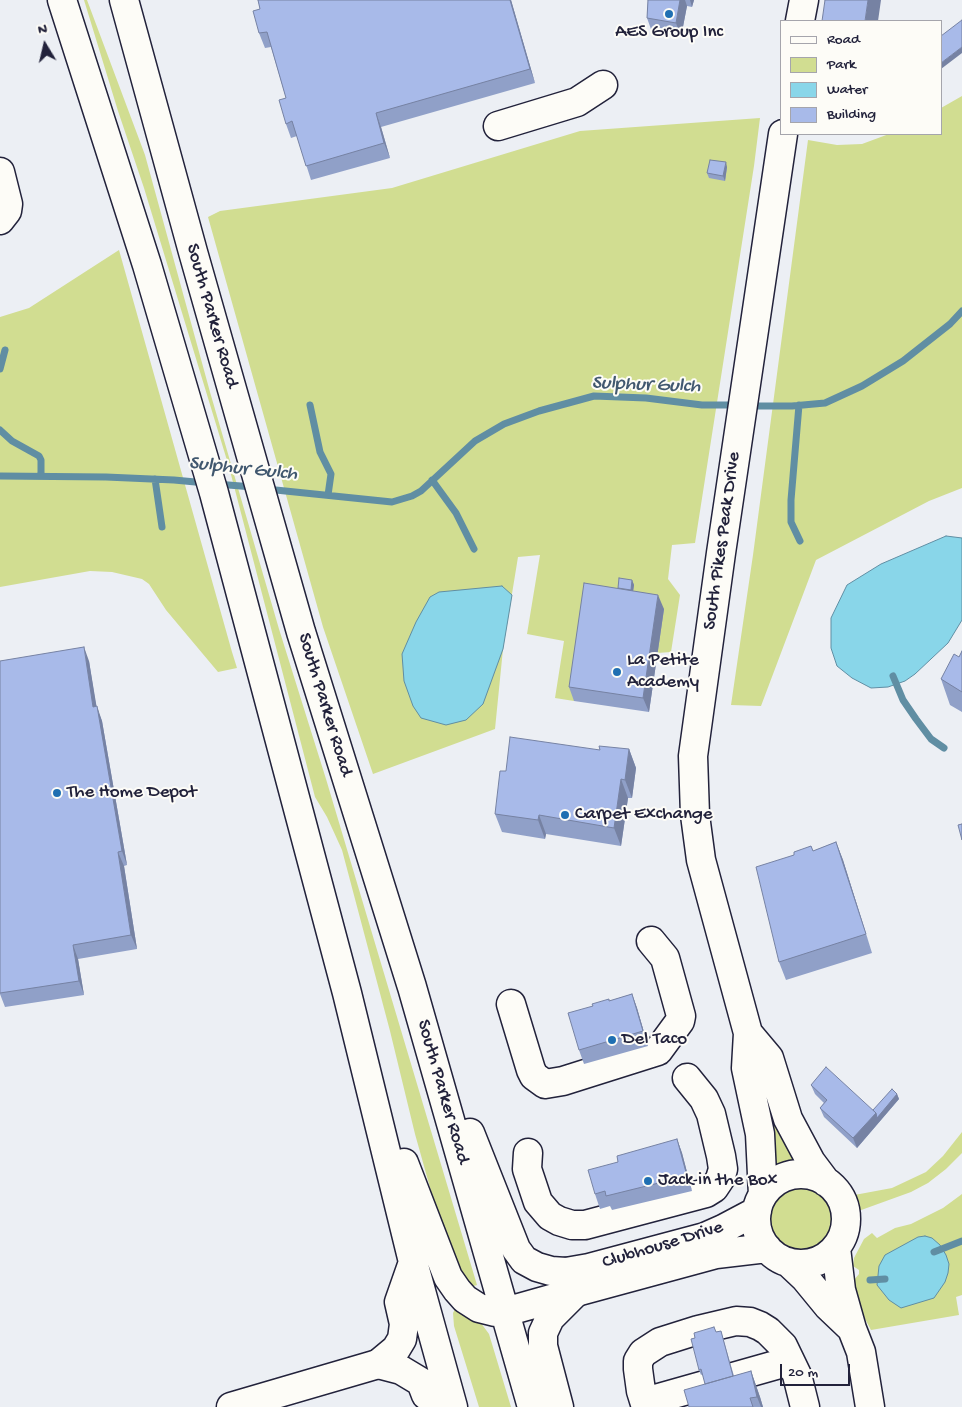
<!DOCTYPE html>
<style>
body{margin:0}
#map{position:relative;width:962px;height:1407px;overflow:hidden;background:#eceff4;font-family:"Gochi Hand",sans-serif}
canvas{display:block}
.legend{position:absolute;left:780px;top:20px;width:162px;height:115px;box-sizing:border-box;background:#fdfcf7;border:1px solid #a5a5ac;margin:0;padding:6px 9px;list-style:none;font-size:15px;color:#22223b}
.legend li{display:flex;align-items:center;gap:10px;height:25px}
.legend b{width:25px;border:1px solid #a5a5ac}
.north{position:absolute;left:20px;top:20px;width:50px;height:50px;-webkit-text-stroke:4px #fdfcf7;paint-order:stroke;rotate:351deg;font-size:14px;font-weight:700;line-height:20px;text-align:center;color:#22223b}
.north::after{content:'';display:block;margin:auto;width:18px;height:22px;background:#22223b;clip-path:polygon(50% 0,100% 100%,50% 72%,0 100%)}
.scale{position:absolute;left:780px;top:1364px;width:70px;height:22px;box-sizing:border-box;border:2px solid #22223b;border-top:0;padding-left:6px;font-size:15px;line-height:18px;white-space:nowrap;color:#22223b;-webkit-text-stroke:4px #fdfcf7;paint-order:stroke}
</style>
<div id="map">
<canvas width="962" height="1407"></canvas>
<ul class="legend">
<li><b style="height:6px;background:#fdfcf7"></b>Road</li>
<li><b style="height:14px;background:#d1dd91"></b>Park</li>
<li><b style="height:14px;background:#89d6e9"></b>Water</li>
<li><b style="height:14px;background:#a8bae9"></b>Building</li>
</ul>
<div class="north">N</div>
<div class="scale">20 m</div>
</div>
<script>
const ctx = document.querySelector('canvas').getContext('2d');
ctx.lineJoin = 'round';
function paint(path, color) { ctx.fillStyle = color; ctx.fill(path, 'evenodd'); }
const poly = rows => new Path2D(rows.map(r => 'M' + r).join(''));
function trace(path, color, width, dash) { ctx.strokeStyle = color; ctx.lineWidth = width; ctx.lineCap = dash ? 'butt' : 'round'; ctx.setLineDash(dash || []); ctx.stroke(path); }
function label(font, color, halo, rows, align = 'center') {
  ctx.font = font + ' "Gochi Hand",sans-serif'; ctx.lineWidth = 4; ctx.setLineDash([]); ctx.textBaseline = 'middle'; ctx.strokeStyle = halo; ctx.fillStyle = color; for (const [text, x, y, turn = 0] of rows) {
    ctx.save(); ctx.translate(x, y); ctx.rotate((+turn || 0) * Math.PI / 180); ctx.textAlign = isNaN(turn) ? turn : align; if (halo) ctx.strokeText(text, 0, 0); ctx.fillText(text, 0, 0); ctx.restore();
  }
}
paint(poly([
 [84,0,87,0,145,155,210,392,279,629,326,779,477,1285,467,1288,452,1266,415,1134,390,1031,342,850,327,817,315,797,229,467,144,188,118,111],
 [962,96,962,488,929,501,816,560,761,706,731,705,753,555,808,140,837,145,862,144,889,134,941,134,941,108],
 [760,118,754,166,695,543,672,545,668,579,680,595,671,652,657,653,663,609,574,701,555,698,564,641,527,634,540,555,518,557,503,649,495,729,373,774,323,627,208,217,220,211,392,188,580,131],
 [119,250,232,652,237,668,218,672,166,610,149,584,142,579,112,572,90,571,0,587,0,317,29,308],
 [767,1097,799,1165,773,1173,764,1099],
 [962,1132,962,1153,946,1169,928,1183,911,1192,853,1213,849,1196,892,1188,926,1172,943,1156],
 '766 1220a34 34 0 1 1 68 0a34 34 0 1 1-68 0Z',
 [962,1194,962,1295,956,1297,959,1315,871,1330,848,1287,859,1274,859,1270,853,1266,854,1258,864,1239,872,1233,877,1238,895,1228,911,1224,943,1208],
 [455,1309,458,1309,478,1319,489,1334,511,1407,479,1407,454,1326,453,1313]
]), '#d1dd91');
const water = poly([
 [946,536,962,538,962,620,948,643,915,674,905,681,888,687,871,688,852,678,837,666,831,648,831,618,847,585,881,564,946,536],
 [502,586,512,595,503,649,483,704,466,720,446,725,421,718,413,706,404,681,402,654,416,622,430,597,439,592,502,586],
 [925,1236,932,1238,940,1245,946,1255,949,1264,948,1273,945,1282,934,1298,901,1308,889,1300,877,1285,879,1266,885,1255,918,1237,925,1236]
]);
paint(water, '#89d6e9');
trace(water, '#608ea3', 1);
trace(poly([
 [0,369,5,350],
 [310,405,320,452,331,474,328,495],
 [799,405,791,500,791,522,800,541],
 [749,406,792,406,825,403,862,386,903,361,950,324,962,311],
 [0,430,12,441,39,456,41,460,41,476],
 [0,476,106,477,174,480,206,483],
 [155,479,162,527],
 [432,480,456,513,474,549],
 [216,484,253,487],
 [266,489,392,502,412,496,421,491,475,441,504,424,539,411,594,396,646,398,702,405,739,405],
 [893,676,903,700,916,719,931,739,944,748],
 [934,1252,962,1241],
 [870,1280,885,1279]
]), '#608ea3', 7);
const minor = poly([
 [800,21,804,0],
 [498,126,577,102,603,85],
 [0,172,8,204,7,211,0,220],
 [511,1004,531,1070,534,1076,545,1084,563,1081,658,1051,680,1021,681,1016,665,958,651,941],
 [748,1033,769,1058,788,1119,811,1162,826,1182],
 [528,1153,527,1169,538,1202,550,1216,559,1221,572,1225,585,1225,706,1193,714,1188,720,1179,723,1169,721,1156,711,1114,704,1099,687,1078],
 '756 1219a45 45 0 1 1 90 0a45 45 0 1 1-90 0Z',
 [763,1195,760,1134,746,1068,748,1033,701,860,695,815,693,756,721,553,783,134],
 [836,1248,841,1290,852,1329,861,1352,870,1407],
 [788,1262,805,1278,828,1306,849,1326],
 [566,1272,589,1268,705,1237,723,1229,757,1211],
 [576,1292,716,1254,767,1248],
 [645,1402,790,1361],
 [231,1407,378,1364],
 [646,1407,641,1391,638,1369,638,1361,643,1353,660,1342,698,1330,736,1321,750,1322,760,1326,768,1331,783,1346,797,1375,805,1407]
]);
const highway = poly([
 [62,0,147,265,214,493,347,993,413,1262,453,1407],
 [124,0,193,252,301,632,412,987,532,1407],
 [470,1133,516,1249,524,1260,537,1267,551,1271,566,1272],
 [404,1163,448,1277,457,1290,465,1299,479,1308,495,1312,505,1312,576,1292],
 [378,1364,396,1349,402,1339,404,1324,399,1302,413,1262],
 [378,1364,401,1370,421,1382,426,1395,452,1404],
 [559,1407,543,1346,543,1333,550,1318,575,1293]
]);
trace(minor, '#22223b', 31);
trace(highway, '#22223b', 31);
trace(minor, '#fdfcf7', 28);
trace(highway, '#fdfcf7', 28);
paint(poly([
 [258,0,511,0,535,83,381,127,390,158,311,180,297,136,291,138,286,124,286,98,271,47,265,48,259,33,260,9],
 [648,0,694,0,692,7,687,6,681,37,652,32,647,18],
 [727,167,725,181,709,178,707,173],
 [632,580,634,585,633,591,664,609,649,712,574,701,569,687],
 [962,651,962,712,950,705,941,679,959,657],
 [0,661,89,661,96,706,102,721,127,865,124,866,137,949,78,959,84,995,5,1007,0,994],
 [629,749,636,768,632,798,628,798,621,846,546,834,545,839,502,832,495,814,506,771,600,750],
 [836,842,843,860,872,953,786,980,779,962,794,855,811,846,813,851],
 [632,994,637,1008,648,1046,584,1064,579,1050,609,1001],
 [811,1085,873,1110,897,1094,899,1099,857,1148,824,1117,820,1108,824,1103,815,1094],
 [677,1139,682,1153,692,1191,612,1210,610,1206,600,1209,595,1194,618,1162],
 [721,1331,734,1376,751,1371,760,1397,763,1407,689,1407,705,1384,703,1374,701,1375,699,1370,716,1332]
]), '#90a0c8');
paint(poly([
 [510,0,511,0,535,83,530,69],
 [680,0,685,0,687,6,681,37,676,23],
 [690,0,694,0,692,7],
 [868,0,881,0,878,21,865,21],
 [962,47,962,53,941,69,941,63],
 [376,113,381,127,390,158,384,143],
 [726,162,727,167,725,181,723,176],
 [632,580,634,585,632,599,630,594],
 [658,595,664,609,649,712,643,698],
 [84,647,89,661,99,721,93,707],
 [97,706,102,721,127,865,122,851],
 [629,749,636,768,632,798,625,780],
 [621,779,628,798,621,846,614,828],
 [539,815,546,834,545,839,538,820],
 [836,842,843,860,872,953,866,934],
 [118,852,124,866,137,949,131,935],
 [73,945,78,959,84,995,79,981],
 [632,994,637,1008,648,1046,643,1031],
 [897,1094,899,1099,857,1148,853,1138,876,1113],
 [677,1139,682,1153,692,1191,687,1176],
 [751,1371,760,1397,763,1407,761,1407,757,1397]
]), '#7682a3');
const building = poly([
 [258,0,510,0,530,69,376,113,384,143,306,166,292,121,286,124,279,100,286,98,267,32,259,33,253,11,260,9,258,0],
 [648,0,680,0,676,23,647,18,648,0],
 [825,0,868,0,865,21,822,21,825,0],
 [962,20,962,47,941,63,941,36,962,20],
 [710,160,726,162,723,176,707,173,710,160],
 [619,578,632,580,631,590,618,588,619,578],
 [584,583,658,595,643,698,569,687,584,583],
 [84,647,93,707,97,706,122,851,118,852,131,935,73,945,79,981,0,993,0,661,84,647],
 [962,651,962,692,941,679,954,654,959,657,962,651],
 [510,737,600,750,599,746,629,749,625,780,621,779,614,828,539,815,538,820,495,814,500,771,506,771,510,737],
 [962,824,962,840,958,825,962,824],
 [836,842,866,934,779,962,756,867,794,855,794,852,811,846,813,851,836,842],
 [632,994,643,1031,579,1050,568,1013,593,1006,592,1004,609,999,609,1001,632,994],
 [826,1067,876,1113,853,1138,820,1108,827,1100,811,1085,826,1067],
 [892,1089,897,1094,877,1118,876,1113,873,1110,892,1089],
 [677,1139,687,1176,606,1196,605,1191,595,1194,588,1170,618,1162,617,1156,677,1139],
 [714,1327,716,1332,721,1331,733,1376,705,1384,701,1369,699,1370,691,1339,695,1338,694,1333,714,1327],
 [751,1371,757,1397,750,1398,753,1407,689,1407,684,1390,751,1371]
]);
paint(building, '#a8bae9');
trace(building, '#7682a3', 1);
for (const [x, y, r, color] of [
 [669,14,5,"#1f6fb2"],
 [617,672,5,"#1f6fb2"],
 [57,793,5,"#1f6fb2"],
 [565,815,5,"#1f6fb2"],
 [612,1040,5,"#1f6fb2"],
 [648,1181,5,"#1f6fb2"]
]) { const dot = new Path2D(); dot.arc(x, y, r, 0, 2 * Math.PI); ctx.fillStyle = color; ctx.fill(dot); trace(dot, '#fdfcf7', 2); }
label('19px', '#22223b', '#fdfcf7', [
 ["AES Group Inc",669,33,"center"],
 ["La Petite",627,661],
 ["Academy",627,683],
 ["The Home Depot",67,793],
 ["Carpet Exchange",575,815],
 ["Del Taco",622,1040],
 ["Jack in the Box",658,1181]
], 'left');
label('19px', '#22223b', '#fdfcf7', [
 ["South Parker Road",211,316,74],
 ["South Pikes Peak Drive",723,541,-82],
 ["South Parker Road",324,705,73],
 ["South Parker Road",442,1092,74],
 ["Clubhouse Drive",663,1246,-17]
]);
label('italic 20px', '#41586f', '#fdfcf7', [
 ["Sulphur Gulch",646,386,2],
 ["Sulphur Gulch",243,470,6]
]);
</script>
